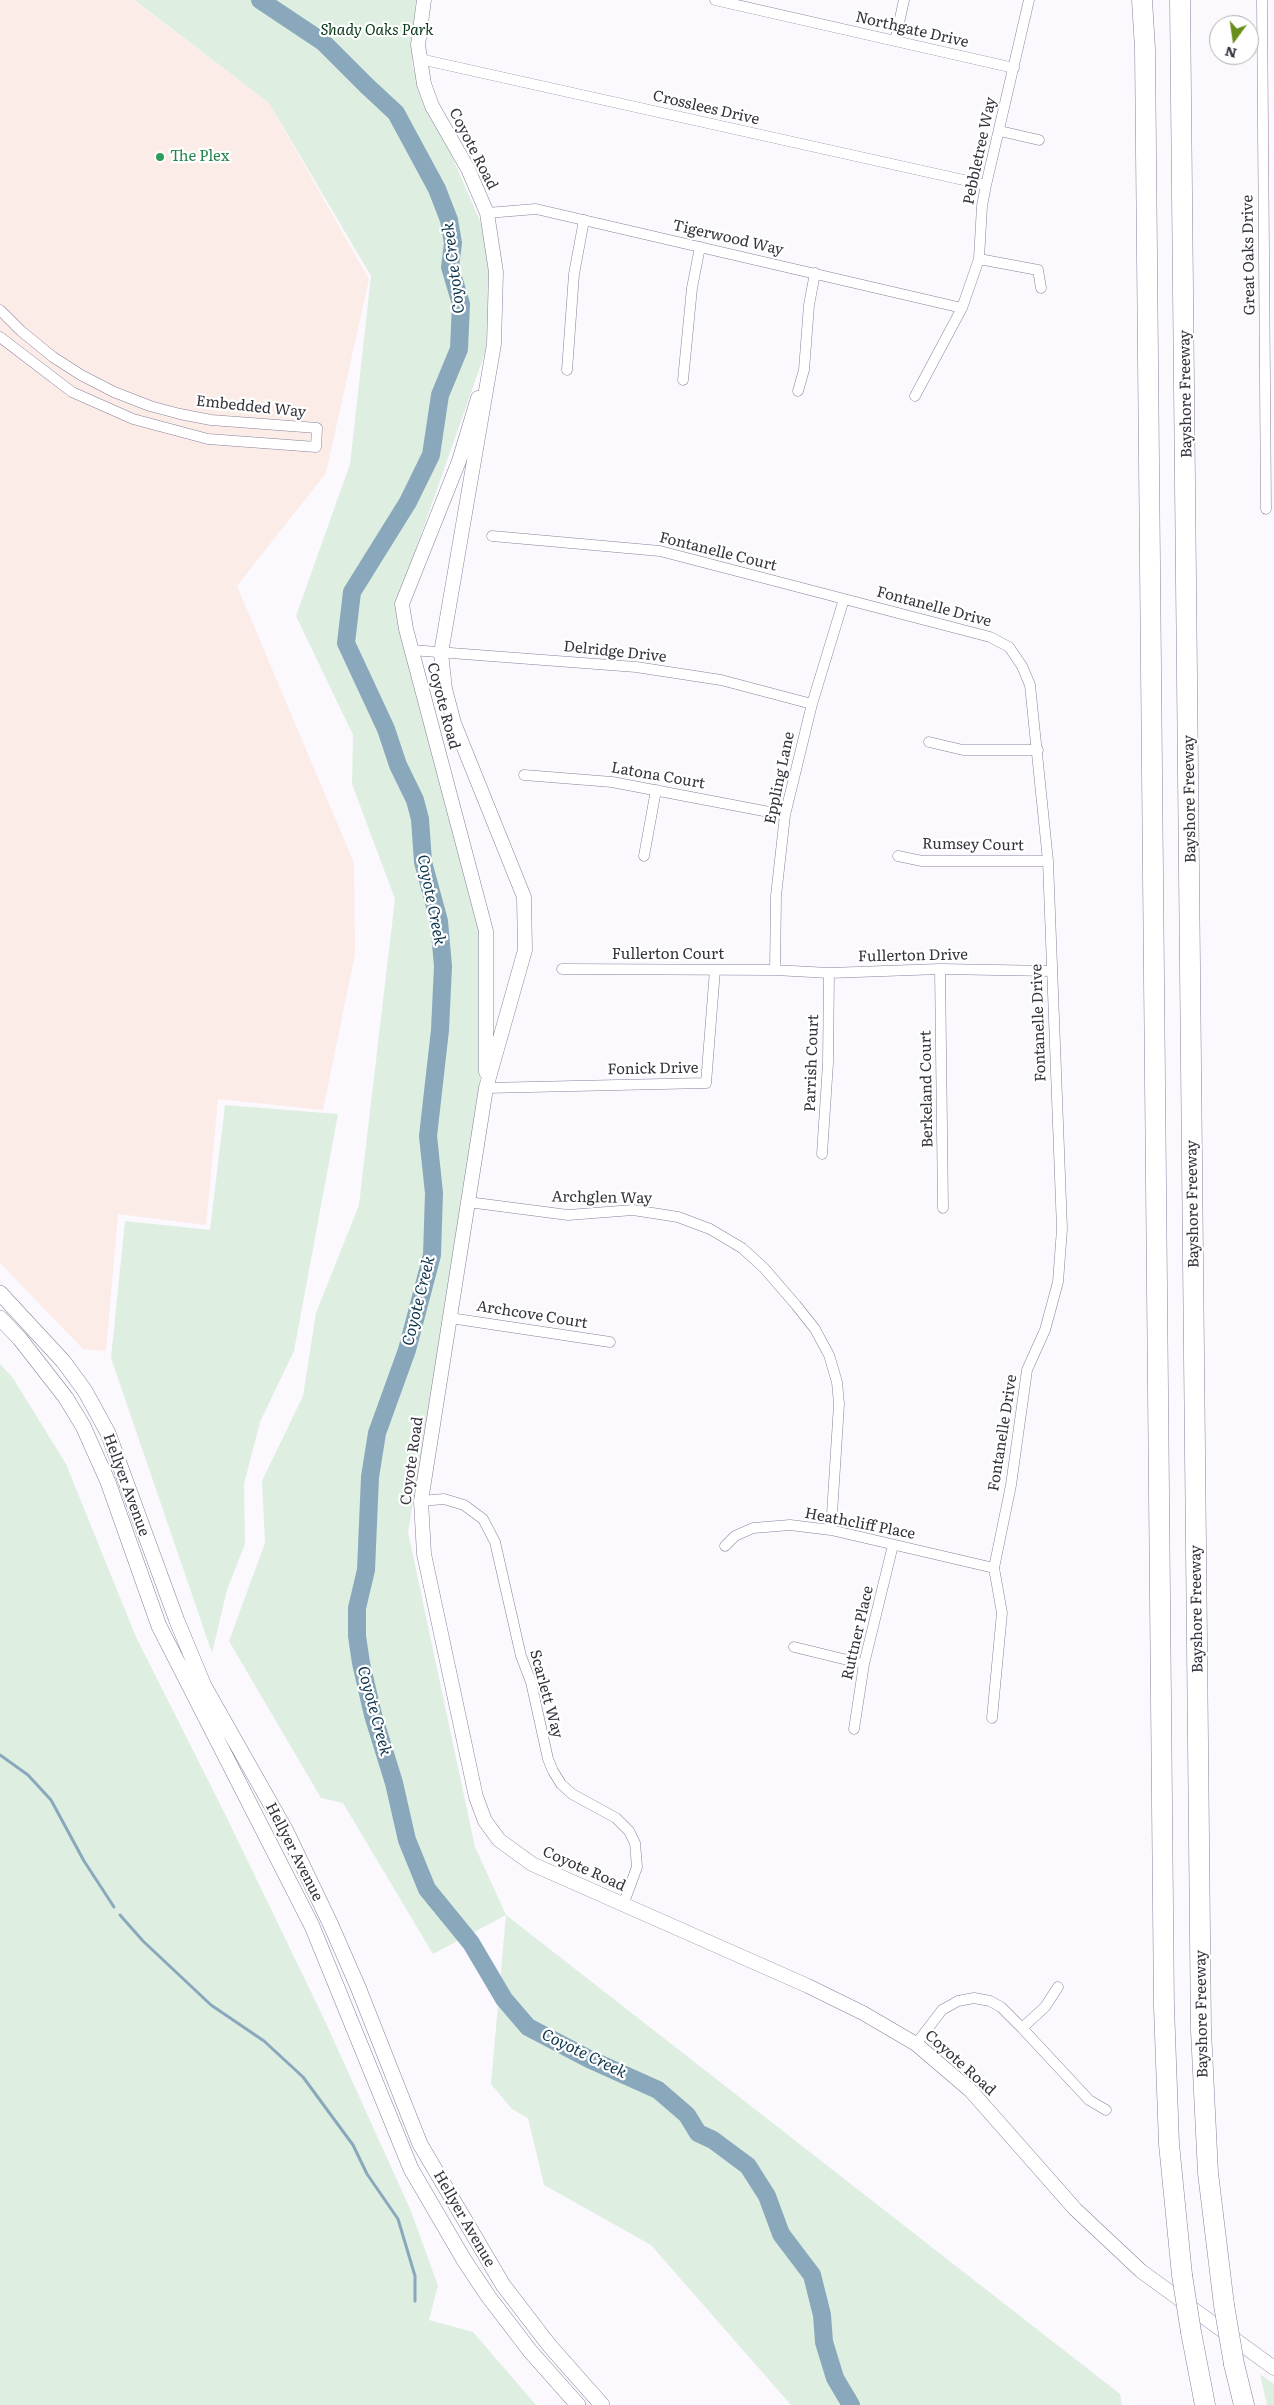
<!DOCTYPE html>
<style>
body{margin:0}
#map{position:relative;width:1274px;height:2405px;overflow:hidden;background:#fbf8fe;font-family:Literata,serif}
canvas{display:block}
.north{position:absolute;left:1209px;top:15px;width:50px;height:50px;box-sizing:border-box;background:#fff;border:1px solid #afadb2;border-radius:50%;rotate:194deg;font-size:14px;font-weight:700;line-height:20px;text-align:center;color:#36323e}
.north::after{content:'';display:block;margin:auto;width:18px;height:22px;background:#698e1a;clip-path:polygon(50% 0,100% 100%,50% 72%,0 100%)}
</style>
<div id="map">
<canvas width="1274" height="2405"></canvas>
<div class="north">N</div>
</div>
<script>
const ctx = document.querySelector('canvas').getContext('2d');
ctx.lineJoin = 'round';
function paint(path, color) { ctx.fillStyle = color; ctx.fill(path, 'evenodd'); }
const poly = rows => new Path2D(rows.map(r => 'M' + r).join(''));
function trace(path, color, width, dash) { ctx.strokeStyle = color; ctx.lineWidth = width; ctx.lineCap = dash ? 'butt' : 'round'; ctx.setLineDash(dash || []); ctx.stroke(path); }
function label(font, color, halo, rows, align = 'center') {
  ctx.font = font + ' Literata,serif'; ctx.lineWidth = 4.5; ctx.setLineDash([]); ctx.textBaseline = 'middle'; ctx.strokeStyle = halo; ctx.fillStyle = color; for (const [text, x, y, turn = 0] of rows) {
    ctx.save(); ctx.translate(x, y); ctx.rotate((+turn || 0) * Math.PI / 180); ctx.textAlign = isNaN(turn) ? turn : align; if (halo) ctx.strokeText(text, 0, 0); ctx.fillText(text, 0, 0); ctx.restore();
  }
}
paint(poly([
 [0,0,133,0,269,103,369,279,326,473,237,586,354,863,355,954,323,1110,218,1099,206,1225,118,1214,106,1351,83,1349,0,1263]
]), '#fcece8');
paint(poly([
 [134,0,416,0,412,65,481,223,490,274,486,350,396,606,479,930,480,1089,455,1255,408,1532,475,1847,506,1915,1120,2394,1122,2405,791,2405,651,2245,544,2185,528,2118,512,2109,491,2084,506,1915,433,1954,343,1803,321,1798,229,1641,265,1543,262,1481,303,1396,316,1313,359,1205,395,899,352,784,353,735,296,616,350,464,371,276,269,103],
 [225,1105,338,1114,294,1351,260,1422,244,1484,245,1544,227,1590,212,1653,111,1358,125,1221,210,1230],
 [0,1364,13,1378,66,1464,136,1637,226,1816,325,2021,411,2211,438,2286,429,2320,473,2332,536,2405,0,2405],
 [1260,2374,1274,2384,1274,2405,1267,2405]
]), '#deefe1');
trace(poly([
 [0,1755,28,1775,51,1800,84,1861,114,1907],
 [120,1915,143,1941,211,2005,264,2041,303,2077,353,2145,367,2174,398,2219,415,2276,415,2301]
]), '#8aa8bc', 3);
trace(poly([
 [260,0,323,42,367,86,396,113,437,189,449,220,453,243,450,267,461,304,459,349,440,395,431,455,408,502,352,592,346,643,386,729,398,765,415,800,420,819,423,862,439,921,443,966,440,1030,428,1136,434,1193,432,1255,407,1350,377,1433,370,1477,366,1570,357,1608,357,1636,361,1663,373,1715,394,1783,407,1840,427,1889,471,1943,504,1999,528,2027,589,2059,658,2090,687,2115,698,2133,713,2140,748,2166,767,2196,781,2234,812,2275,822,2315,824,2342,835,2378,851,2405]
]), '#8aa8bc', 18);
const minor = poly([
 [715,0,1014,68],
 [1262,0,1266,509],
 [895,41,904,0],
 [420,59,986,185],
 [1000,131,1039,140],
 [487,213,536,209,962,308],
 [979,259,1038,270,1041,288],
 [0,310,21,331,53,357,81,375,114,392,150,406,180,414,211,420,317,428,316,447,208,439,133,419,72,392,0,337],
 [567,370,574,274,584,220],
 [683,380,692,288,700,247],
 [798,391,804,370,809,305,815,273],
 [915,396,962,308,979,259,982,206,986,185,1029,0],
 [492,536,660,551,990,637,1009,647,1022,666,1030,685,1048,861,1062,1229,1058,1282,1045,1330,1027,1370,1011,1485,994,1568,1002,1613,992,1718],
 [411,650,636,667,721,680,812,704],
 [929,742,963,750,1038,750],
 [524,775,612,782,785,815],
 [644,856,656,790],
 [898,856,922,861,1048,861],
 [562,969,775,970,829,973,940,969,1051,971],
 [940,969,943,1208],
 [775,970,776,896,785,815,812,704,844,599],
 [486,1088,706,1083,715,970],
 [822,1154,828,1063,829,973],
 [468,1202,568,1215,633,1210,678,1217,710,1229,742,1248,764,1268,796,1305,815,1329,829,1355,837,1382,839,1404,831,1530],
 [450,1318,610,1342],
 [421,1501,444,1499,464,1505,483,1519,495,1542,521,1656,531,1682,548,1759,553,1771,561,1784,572,1794,616,1818,629,1831,635,1843,637,1867,623,1905],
 [725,1546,735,1536,753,1528,790,1525,831,1530,994,1568],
 [794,1647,864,1664],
 [854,1729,864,1664,893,1545],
 [1022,2028,1045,2007,1058,1987],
 [916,2044,942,2010,958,2001,974,1998,990,2001,1001,2007,1022,2028,1089,2100,1106,2110]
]);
const tertiary = poly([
 [424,0,418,45,424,84,432,106,468,169,487,213,496,272,494,344,441,653,445,689,454,723,524,897,525,950,486,1088,421,1501,424,1554,476,1797,485,1821,499,1840,532,1864,808,1986,863,2013,916,2044,971,2091,1075,2209,1141,2271,1274,2368],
 [478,398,459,461,402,604,406,629,486,931,486,1072]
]);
const secondary = poly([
 [0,1293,63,1361,85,1391,108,1433,177,1621,204,1686,286,1831,330,1923,358,1987,420,2144,503,2285,549,2345,602,2405],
 [0,1318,20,1339,66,1398,83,1426,108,1482,159,1626,312,1926,411,2169,464,2260,488,2296,530,2351,578,2405]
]);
const motorway = poly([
 [1142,0,1145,49,1164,2007,1169,2144,1182,2275],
 [1180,0,1201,2030,1208,2173,1224,2305],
 [1191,2332,1205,2405],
 [1234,2364,1244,2405]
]);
trace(minor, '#8a809b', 11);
trace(tertiary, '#8a809b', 15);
trace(secondary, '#8a809b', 16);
trace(motorway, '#8a809b', 21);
trace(minor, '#fff', 10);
trace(tertiary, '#fff', 14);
trace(secondary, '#fff', 15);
trace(motorway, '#fff', 20);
const motorwayBridge = poly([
 [1182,2275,1191,2332],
 [1224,2305,1234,2364]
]);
trace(motorwayBridge, '#8a809b', 21, []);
trace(motorwayBridge, '#fff', 20);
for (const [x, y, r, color] of [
 [160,157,5,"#2e9e5b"]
]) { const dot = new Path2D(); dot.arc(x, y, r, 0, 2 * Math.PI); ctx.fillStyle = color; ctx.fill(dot); trace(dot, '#fff', 2); }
label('15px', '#36323e', '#fff', [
 ["Northgate Drive",912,30,13],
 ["Crosslees Drive",706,108,13],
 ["Coyote Road",473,149,63],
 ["Pebbletree Way",980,151,-78],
 ["Tigerwood Way",728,238,13],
 ["Great Oaks Drive",1249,255,-91],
 ["Bayshore Freeway",1186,394,-91],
 ["Embedded Way",251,407,6],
 ["Fontanelle Court",718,552,14],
 ["Fontanelle Drive",934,607,15],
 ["Delridge Drive",615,652,6],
 ["Coyote Road",443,706,75],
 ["Latona Court",658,776,10],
 ["Eppling Lane",780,778,-78],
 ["Bayshore Freeway",1190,799,-91],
 ["Rumsey Court",973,845,1],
 ["Fullerton Court",668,955],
 ["Fullerton Drive",913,956,-1],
 ["Fontanelle Drive",1039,1023,-92],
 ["Parrish Court",812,1063,-88],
 ["Fonick Drive",653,1069,-1],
 ["Berkeland Court",927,1089,-91],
 ["Archglen Way",602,1198,1],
 ["Bayshore Freeway",1193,1204,-91],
 ["Archcove Court",532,1315,9],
 ["Fontanelle Drive",1003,1433,-81],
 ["Coyote Road",412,1461,-82],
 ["Hellyer Avenue",126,1485,70],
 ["Heathcliff Place",860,1524,11],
 ["Bayshore Freeway",1197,1609,-91],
 ["Ruttner Place",858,1633,-77],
 ["Scarlett Way",546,1694,75],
 ["Hellyer Avenue",294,1852,63],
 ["Coyote Road",584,1869,24],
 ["Bayshore Freeway",1202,2014,-91],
 ["Coyote Road",960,2063,42],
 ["Hellyer Avenue",464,2219,60]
]);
label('italic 15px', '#053516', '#fff', [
 ["Shady Oaks Park",377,31]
]);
label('15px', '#27864d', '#fff', [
 ["The Plex",170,157]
], 'left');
label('italic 16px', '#0d354c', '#fff', [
 ["Coyote Creek",454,268,-97],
 ["Coyote Creek",431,900,79],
 ["Coyote Creek",419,1301,-76],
 ["Coyote Creek",374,1711,75],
 ["Coyote Creek",584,2054,26]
]);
</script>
